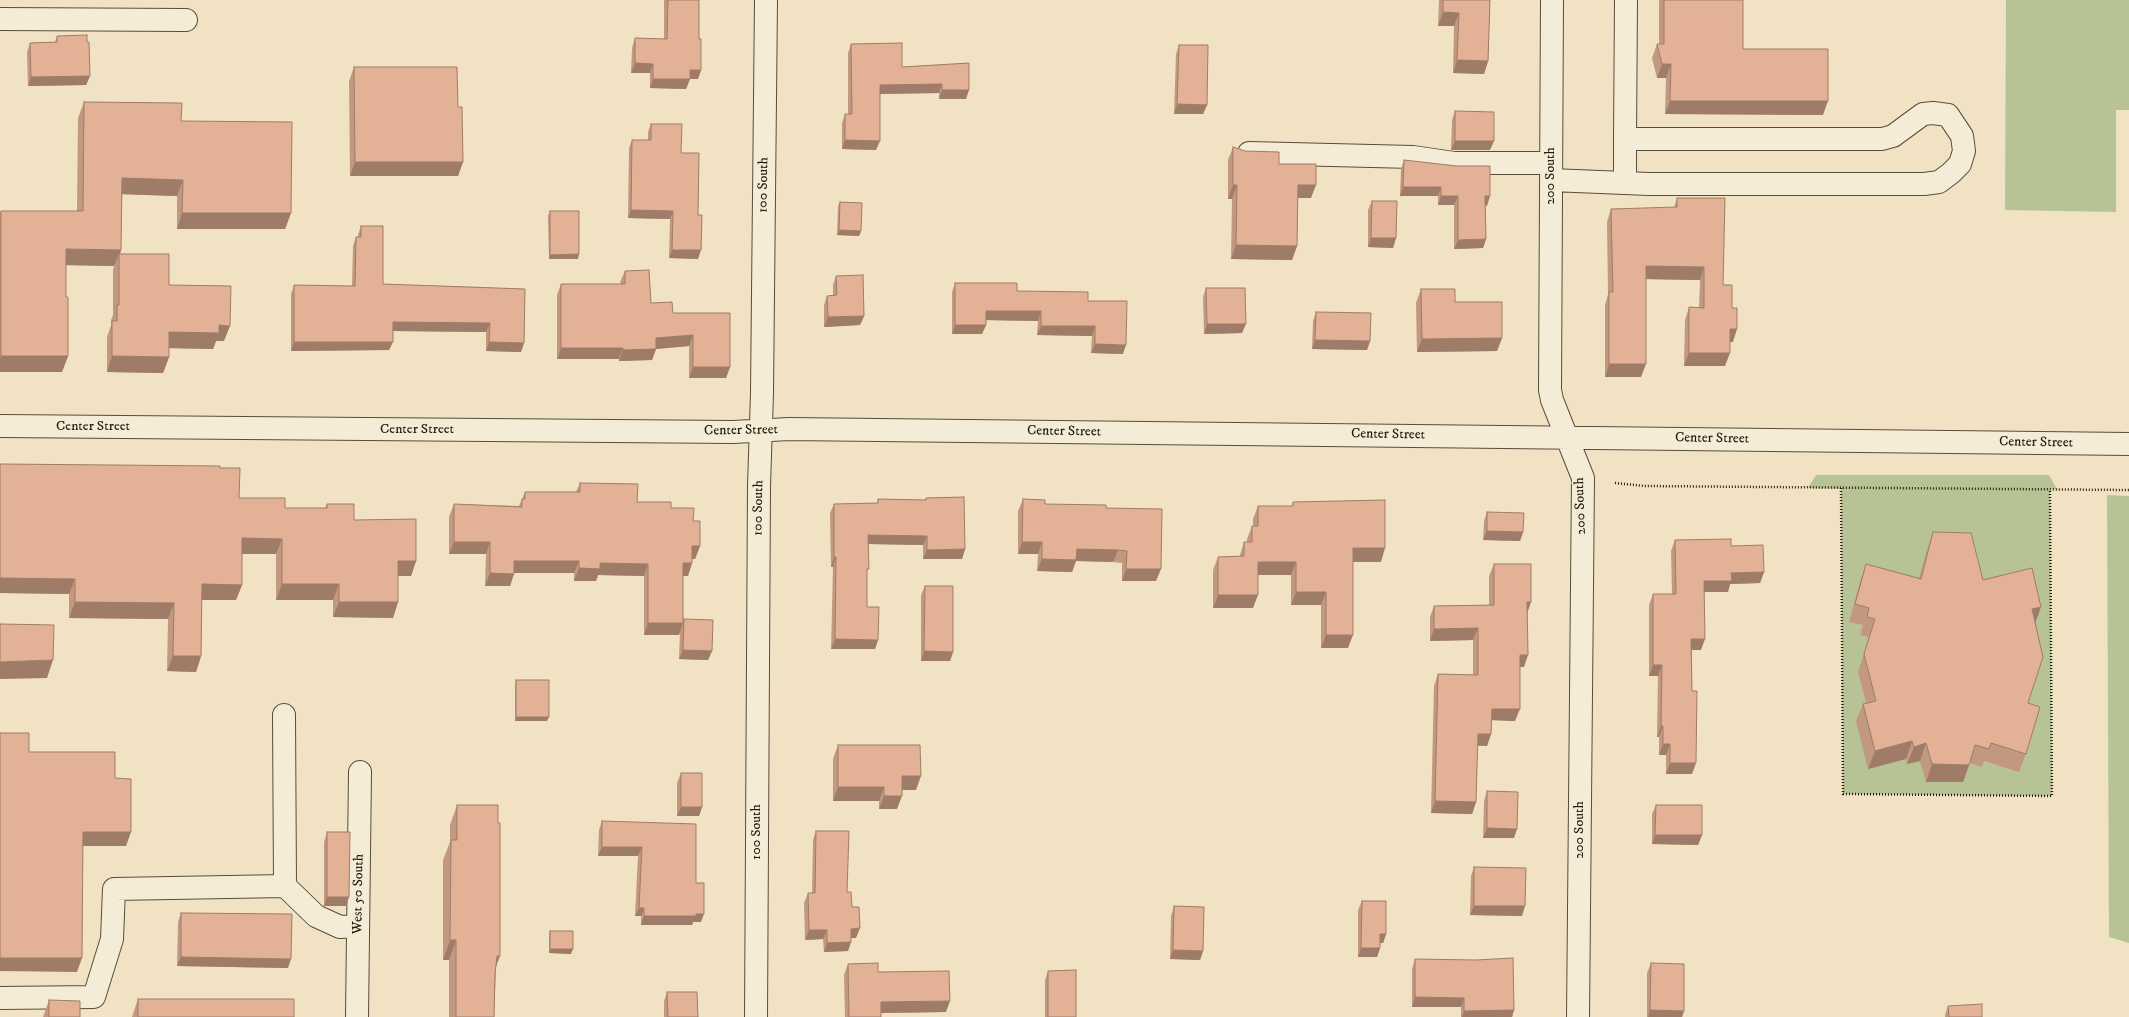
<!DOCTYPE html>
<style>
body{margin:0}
canvas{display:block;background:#f0e2c3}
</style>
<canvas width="2129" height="1017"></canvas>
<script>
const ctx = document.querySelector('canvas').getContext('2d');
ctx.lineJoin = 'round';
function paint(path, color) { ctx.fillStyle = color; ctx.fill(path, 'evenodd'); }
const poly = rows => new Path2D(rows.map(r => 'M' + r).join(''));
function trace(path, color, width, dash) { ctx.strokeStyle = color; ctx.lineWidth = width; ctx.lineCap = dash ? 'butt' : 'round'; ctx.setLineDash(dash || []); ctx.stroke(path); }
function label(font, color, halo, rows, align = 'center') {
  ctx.font = font + ' "IM FELL DW Pica",serif'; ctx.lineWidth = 3.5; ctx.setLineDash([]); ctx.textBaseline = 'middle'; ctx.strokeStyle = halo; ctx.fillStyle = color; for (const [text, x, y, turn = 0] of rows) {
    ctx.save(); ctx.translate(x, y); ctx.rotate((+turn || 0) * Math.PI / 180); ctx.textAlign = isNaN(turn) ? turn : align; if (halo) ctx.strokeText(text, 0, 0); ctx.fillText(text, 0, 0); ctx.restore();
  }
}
paint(poly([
 [2006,0,2129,0,2129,110,2116,110,2116,212,2005,210],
 [1816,475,2049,475,2057,489,2050,489,2052,796,1843,794,1841,489,1808,488],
 [2107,495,2129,496,2129,943,2109,937]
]), '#b8c395');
const minor = poly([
 [1552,0,1550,390,1552,400,1583,478,1578,1017],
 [0,19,186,20],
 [1625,139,1625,183],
 [1249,153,1413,157,1454,163,1551,163],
 [1551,180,1649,184,1924,184,1939,182,1951,173,1960,164,1964,151,1962,136,1948,115,1933,113,1923,114,1893,136,1882,139,1625,139,1626,0],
 [0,426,733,432,789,429,2129,444],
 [284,715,285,886],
 [0,998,94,997,112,939,114,889,285,886,316,916,340,927,358,926],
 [357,1017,360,772],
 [756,1017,759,486,762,393,766,0]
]);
trace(minor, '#584d3a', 24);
trace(poly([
 [1615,483,1645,486,2129,490],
 [1841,488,1843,794,2052,796,2050,489]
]), '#251b0d', 2.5, [1, 2]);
trace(minor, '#f5ecd8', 22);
paint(poly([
 [664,0,699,0,699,39,701,70,698,79,690,79,686,89,650,88,650,73,631,73,632,48,635,38,664,39],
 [1439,0,1490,0,1488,61,1484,74,1453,73,1454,26,1438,26],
 [1659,0,1743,0,1743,49,1823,115,1665,114,1666,78,1657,78,1652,58,1657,44,1659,44],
 [57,36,90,76,86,85,28,86,27,52,30,43,55,42],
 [851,44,902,67,969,63,966,99,939,99,939,93,880,94,876,150,842,149,842,123,845,114,848,114,848,53],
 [1179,45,1207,105,1203,114,1174,114,1176,54],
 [354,67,458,107,463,162,458,176,350,176,349,81],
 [84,102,181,121,291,213,285,229,177,229,177,196,122,194,121,250,120,254,169,285,224,341,216,341,213,349,169,348,169,357,163,373,107,372,107,337,111,325,111,320,113,315,113,270,114,266,66,265,66,297,68,356,62,372,0,372,0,213,1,211,77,211,78,118],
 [1455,111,1490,150,1451,150,1452,120],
 [651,124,681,153,698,215,698,259,669,258,670,219,628,218,629,148,632,140,648,140,648,132],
 [1233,147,1279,164,1311,198,1298,198,1297,246,1292,260,1231,259,1232,199,1228,199,1228,160],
 [1404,160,1487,206,1485,205,1486,239,1483,248,1454,249,1454,205,1438,205,1438,196,1400,196,1401,169],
 [1677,198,1723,285,1732,308,1733,342,1730,342,1725,366,1684,366,1685,320,1689,307,1699,308,1700,280,1646,279,1641,377,1605,377,1605,305,1608,294,1607,222,1611,209,1674,208],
 [1372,201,1396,238,1393,248,1368,247,1368,210],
 [840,202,861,231,859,236,837,235,838,206],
 [550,211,578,259,549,259,548,216],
 [361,226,383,284,525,289,524,343,521,352,486,351,486,332,393,331,389,350,291,351,291,294,294,285,352,286,353,246,356,237,358,237,358,235],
 [625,271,651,303,673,313,730,367,726,378,689,378,689,346,656,349,652,360,619,361,619,359,557,359,557,295,561,284,621,284,620,282],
 [836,276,864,316,860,325,824,327,824,305,827,296,833,295,833,285],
 [955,283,1088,301,1123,354,1091,353,1092,336,1037,335,1038,321,986,320,986,325,982,334,952,334,952,292],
 [1206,288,1242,333,1204,334,1203,297],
 [1421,289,1455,302,1502,338,1497,351,1417,352,1416,303],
 [1316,312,1370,341,1367,350,1312,349,1313,321],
 [0,464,220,468,239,498,285,508,325,508,327,504,354,520,416,561,411,576,398,576,398,602,393,618,333,617,333,600,276,600,276,554,242,554,242,585,236,600,202,600,201,656,196,672,167,671,168,619,69,618,69,594,0,593],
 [580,483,637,502,671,508,693,521,700,546,695,559,692,559,692,563,688,576,683,576,683,620,712,651,708,660,679,659,680,631,679,635,644,635,644,576,598,575,596,581,574,581,574,573,514,573,510,586,485,586,486,554,449,554,449,517,454,504,519,506,525,492,576,492],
 [926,498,965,549,962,559,923,559,923,545,868,544,867,574,867,607,878,640,875,649,831,649,833,567,831,567,830,513,834,504,877,503,878,499,925,500],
 [1023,499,1045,504,1106,508,1156,581,1122,581,1122,563,1113,562,1076,561,1072,572,1037,571,1038,554,1018,554,1018,511],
 [1293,502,1381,562,1353,562,1348,648,1321,648,1321,605,1291,605,1291,575,1258,575,1253,608,1213,608,1213,570,1218,557,1240,556,1240,555,1244,542,1247,542,1247,539,1252,526,1253,526,1253,519,1258,506,1292,506],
 [1487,512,1523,532,1520,541,1483,540,1484,521],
 [1933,532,1983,580,2035,623,2028,703,2026,754,2019,772,1984,761,1982,767,1970,763,1963,782,1926,782,1920,761,1907,764,1906,759,1868,769,1856,721,1863,704,1866,703,1858,672,1869,637,1860,635,1863,625,1849,622,1860,582,1866,564,1919,578,1927,550],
 [1675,540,1731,546,1764,572,1760,583,1730,584,1728,592,1704,592,1701,650,1692,650,1692,774,1666,774,1666,755,1659,755,1659,737,1657,737,1658,676,1649,676,1649,605,1653,594,1672,594,1671,551],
 [1494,564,1527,613,1524,667,1520,667,1515,721,1492,720,1491,734,1487,746,1477,746,1476,802,1472,814,1431,813,1434,686,1438,674,1473,675,1473,640,1430,641,1430,617,1434,606,1489,605,1489,576],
 [925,586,953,652,950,661,921,661,921,595],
 [516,680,547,721,515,721,515,685],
 [838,745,916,790,902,790,897,809,879,809,879,801,833,801,833,759],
 [681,773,702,807,699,816,677,816,677,783],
 [1487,791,1514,838,1483,838,1484,801],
 [457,805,496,967,494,1017,449,1017,449,960,443,960,443,860,450,842,450,825],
 [1656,805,1702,835,1698,845,1652,844,1652,814],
 [602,821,696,883,701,922,693,922,692,925,641,925,641,916,635,916,638,856,598,856,599,830],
 [816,831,847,892,852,907,856,938,851,938,851,942,848,951,824,952,823,939,805,940,804,903,808,893,812,893,813,840],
 [327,832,346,906,324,906,324,842],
 [1474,867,1522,916,1470,915,1471,876],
 [1362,901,1386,934,1383,943,1380,943,1380,948,1377,957,1358,957,1358,910],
 [1174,906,1203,951,1200,960,1170,959,1171,916],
 [181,913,288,968,177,966,178,922],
 [550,931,571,954,549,953,549,935],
 [1415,959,1514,1010,1512,1017,1461,1017,1461,1007,1412,1007,1412,969],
 [1651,963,1684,1011,1682,1017,1647,1017,1647,973],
 [848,964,878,972,946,1012,881,1013,881,1017,845,1017,844,975],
 [1048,971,1076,1017,1045,1017,1045,980],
 [667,992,698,1017,664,1017,664,1001],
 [138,999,294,1017,132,1017],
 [49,1000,80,1017,43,1017],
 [1948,1006,1982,1017,1945,1017,1945,1015]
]), '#c39880');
paint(poly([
 [1443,12,1459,13,1454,26,1438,26],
 [1457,60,1488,61,1484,74,1453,73],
 [635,63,653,64,650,73,631,73],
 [1662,64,1671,64,1666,78,1657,78],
 [690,70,701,70,698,79,687,79],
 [90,76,86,85,28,86,31,77],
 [653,79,690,79,686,89,650,88],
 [942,84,939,93,877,94,880,85],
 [942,90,969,90,966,99,939,99],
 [1670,101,1828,101,1823,115,1665,114],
 [1177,104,1207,105,1203,114,1174,114],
 [845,140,880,141,876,150,842,149],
 [1455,141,1494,141,1490,150,1451,150],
 [355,162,463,162,458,176,350,176],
 [122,178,183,180,177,196,116,194],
 [1233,185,1237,185,1232,199,1228,199],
 [1298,185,1316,185,1311,198,1293,198],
 [1403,187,1441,187,1438,196,1400,196],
 [1441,196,1458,196,1454,205,1438,205],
 [1485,196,1490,196,1487,206,1482,205],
 [631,210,673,211,670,219,628,218],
 [182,213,291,213,285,229,177,229],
 [839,230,861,231,859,236,837,235],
 [1371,238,1396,238,1393,248,1368,247],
 [1486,239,1483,248,1454,249,1458,240],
 [1236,245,1297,246,1292,260,1231,259],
 [66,249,121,250,119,257,119,254,114,266,60,265],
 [672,250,701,250,698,259,669,258],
 [579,254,578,259,549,259,550,255],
 [1646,266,1704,267,1700,280,1641,279],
 [986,311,1041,311,1038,321,982,320],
 [864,316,860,325,824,327,828,317],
 [393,322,490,323,486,332,390,331],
 [1207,324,1246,324,1242,333,1204,334],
 [219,325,230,326,224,341,216,341,213,349,163,348,169,332],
 [955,325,986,325,982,334,952,334],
 [1041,326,1095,326,1092,336,1037,335],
 [1730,329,1737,329,1733,342,1725,342],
 [693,335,689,346,656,349,652,360,619,361,623,350,656,338],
 [1502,338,1497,351,1417,352,1422,339],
 [1315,340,1370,341,1367,350,1312,349],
 [294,342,393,342,389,350,291,351],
 [489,342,524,343,521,352,486,351],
 [1095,344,1126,345,1123,354,1091,353],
 [561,348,623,348,619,359,557,359],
 [1689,353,1730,353,1725,366,1684,366],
 [1,356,68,356,62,372,0,372,0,358],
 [112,356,169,357,163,373,107,372],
 [1609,364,1646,364,1641,377,1605,377],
 [693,367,730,367,726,378,689,378],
 [1487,531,1523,532,1520,541,1483,540],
 [868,535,927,536,923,545,865,544],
 [242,538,282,539,276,554,236,554],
 [454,542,490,542,486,554,449,554],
 [1022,542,1042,542,1038,554,1018,554],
 [692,546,700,546,695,559,688,559],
 [1353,548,1385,548,1381,562,1348,562],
 [965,549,962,559,923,559,927,550],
 [1077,549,1118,550,1113,562,1076,561,1072,572,1037,571,1042,559],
 [834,557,836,557,833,567,831,567],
 [398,561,416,561,411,576,393,576],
 [514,561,579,561,574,573,510,573],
 [1258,562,1296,562,1291,575,1253,575],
 [600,563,648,564,644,576,598,575,596,581,574,581,579,568],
 [683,563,692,563,688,576,679,576],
 [1126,569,1161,569,1156,581,1122,581],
 [1764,572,1760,583,1730,584,1728,592,1700,592,1704,581,1731,573],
 [490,573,514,574,510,586,485,586],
 [0,578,75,579,69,594,0,593],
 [202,584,242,585,236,600,197,600],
 [282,584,339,584,333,600,276,600],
 [1296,592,1326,592,1321,605,1291,605],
 [1218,595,1258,595,1253,608,1213,608],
 [75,602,174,603,168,619,69,618],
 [339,602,398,602,393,618,333,617],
 [1527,602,1531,602,1527,614],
 [2041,607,2035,624,2032,609],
 [648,623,683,623,679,635,644,635],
 [1478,628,1473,640,1430,641,1434,629],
 [1326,635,1353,635,1348,648,1321,648],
 [835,639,878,640,875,649,831,649],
 [1691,639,1705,639,1701,650,1687,650],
 [683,650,712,651,708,660,679,659],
 [924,651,953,652,950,661,921,661],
 [1520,655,1528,655,1524,667,1516,667],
 [173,656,201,656,196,672,167,671],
 [53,660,47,678,0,679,0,662],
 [1653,665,1662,665,1658,676,1649,676],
 [1492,709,1520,709,1515,721,1487,720],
 [516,717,549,717,547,721,515,721],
 [1661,726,1663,726,1659,737,1657,737],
 [1478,734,1491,734,1487,746,1473,745],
 [1912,741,1906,759,1868,769,1875,751],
 [1926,743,1920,761,1907,764,1914,747],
 [1663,744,1670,744,1666,755,1659,755],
 [1670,763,1696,763,1692,774,1666,774],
 [1932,764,1969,765,1963,782,1926,782],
 [902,776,921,776,916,790,897,790],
 [838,787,884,787,879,801,833,801],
 [884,796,902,796,897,809,879,809],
 [1435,801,1476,802,1472,814,1431,813],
 [681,807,702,807,699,816,677,816],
 [1487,828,1517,829,1514,838,1483,838],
 [83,832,131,832,126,846,78,846],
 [1655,835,1702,835,1698,845,1652,844],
 [602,847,642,847,638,856,598,856],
 [327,897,349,897,346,906,324,906],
 [1474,906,1525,906,1522,916,1470,915],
 [639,908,644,908,641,916,635,916],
 [696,914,704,914,701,922,693,922,692,925,641,925,644,916],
 [860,928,856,938,847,938,851,929],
 [809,930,827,930,823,939,805,940],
 [1380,934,1386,934,1383,943,1377,943],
 [450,940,456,940,449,960,443,960],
 [851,942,848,951,824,952,827,943],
 [1361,948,1380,948,1377,957,1358,957],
 [550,949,573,949,571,954,549,953],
 [1173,950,1203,951,1200,960,1170,959],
 [497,956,500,956,492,977],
 [181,957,291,959,288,968,177,966],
 [0,958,82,958,77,972,0,971],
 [1415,997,1464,998,1461,1007,1412,1007],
 [950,1001,946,1012,877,1013,881,1002],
 [1514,1010,1512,1017,1462,1017,1464,1011],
 [1650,1010,1684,1011,1682,1017,1648,1017]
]), '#9f7c68');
const building = poly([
 [668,0,699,0,699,39,701,39,701,70,690,70,690,79,653,79,653,64,635,63,635,38,667,39,668,0],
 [1443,0,1490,0,1488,61,1457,60,1459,13,1443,12,1443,0],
 [1664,0,1743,0,1743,49,1828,49,1828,101,1670,101,1671,64,1662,64,1657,44,1664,44,1664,0],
 [87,35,87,42,89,42,90,76,31,77,30,43,57,42,57,36,87,35],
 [902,43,902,67,969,63,969,90,942,90,942,84,880,85,880,141,845,140,845,114,852,114,851,44,902,43],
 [1179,45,1208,45,1207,105,1177,104,1179,45],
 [354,67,457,67,458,107,462,107,463,162,355,162,354,67],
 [84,102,182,103,181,121,292,122,291,213,182,213,183,180,122,178,121,250,66,249,66,297,68,297,68,356,1,356,1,211,83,211,84,102],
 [1455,111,1494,112,1494,141,1455,141,1455,111],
 [651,124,682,124,681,153,699,153,698,215,702,215,701,250,672,250,673,211,631,210,632,140,651,140,651,124],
 [1233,147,1245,151,1279,152,1279,164,1316,164,1316,185,1298,185,1297,246,1236,245,1237,185,1233,185,1233,147],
 [1404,160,1457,166,1490,166,1490,196,1485,196,1486,239,1458,240,1458,196,1441,196,1441,187,1403,187,1404,160],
 [1677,198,1725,198,1723,285,1732,285,1732,308,1737,308,1737,329,1730,329,1730,353,1689,353,1689,307,1704,308,1704,267,1646,266,1646,364,1609,364,1609,292,1613,292,1611,209,1677,207,1677,198],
 [1372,201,1397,201,1396,238,1371,238,1372,201],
 [840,202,862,203,861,231,839,230,840,202],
 [550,211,579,211,579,254,550,255,550,211],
 [361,226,383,226,383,284,525,289,524,343,489,342,490,323,393,322,393,342,294,342,294,285,355,286,356,237,361,237,361,226],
 [119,254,169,254,169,285,231,286,230,326,219,325,219,333,169,332,169,357,112,356,112,321,117,321,117,305,119,305,119,254],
 [649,270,651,303,672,302,673,313,730,313,730,367,693,367,693,335,656,338,656,349,623,350,623,348,561,348,561,284,625,284,625,271,649,270],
 [863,275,864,316,828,317,827,296,837,295,836,276,863,275],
 [955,283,1017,283,1017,291,1088,292,1088,301,1127,301,1126,345,1095,344,1095,326,1041,326,1041,311,986,311,986,325,955,325,955,283],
 [1206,288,1245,288,1246,324,1207,324,1206,288],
 [1421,289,1455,289,1455,302,1502,302,1502,338,1422,339,1421,289],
 [1316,312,1371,313,1370,341,1315,340,1316,312],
 [0,464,220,466,220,468,240,468,239,498,285,498,285,508,327,508,327,504,354,504,354,520,416,519,416,561,398,561,398,602,339,602,339,584,282,584,282,539,242,538,242,585,202,584,201,656,173,656,174,603,75,602,75,579,0,578,0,464],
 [580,483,638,484,637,502,671,502,671,508,694,508,693,521,700,521,700,546,692,546,692,563,683,563,683,623,648,623,648,564,600,563,600,569,579,568,579,561,514,561,514,574,490,573,490,542,454,542,454,504,522,507,522,499,525,499,525,492,580,492,580,483],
 [964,497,965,549,927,550,927,536,868,535,869,569,867,569,867,607,879,607,878,640,835,639,836,557,834,557,834,504,878,503,878,499,926,500,926,498,964,497],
 [1023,499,1045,500,1045,504,1106,505,1106,508,1162,509,1161,569,1126,569,1127,551,1118,550,1077,549,1076,560,1042,559,1042,542,1022,542,1023,499],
 [1385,500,1385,548,1353,548,1353,635,1326,635,1326,592,1296,592,1296,562,1258,562,1258,595,1218,595,1218,557,1244,556,1244,542,1252,542,1252,526,1258,526,1258,506,1293,506,1293,502,1385,500],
 [1487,512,1524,513,1523,532,1487,531,1487,512],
 [1933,532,1971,533,1983,580,2032,568,2041,607,2032,609,2043,657,2028,703,2040,707,2026,754,1991,743,1989,749,1975,745,1969,765,1932,764,1926,743,1914,747,1912,741,1875,751,1863,704,1876,701,1864,654,1875,619,1867,617,1869,608,1855,604,1866,564,1921,579,1933,532],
 [1731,539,1731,546,1763,545,1764,572,1731,573,1732,581,1704,581,1705,639,1691,639,1692,691,1697,691,1696,763,1670,763,1670,744,1663,744,1663,726,1661,726,1662,665,1653,665,1653,594,1676,594,1675,540,1731,539],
 [1494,564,1531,564,1531,602,1527,602,1528,655,1520,655,1520,709,1492,709,1491,734,1478,734,1476,802,1435,801,1438,674,1478,675,1478,628,1434,629,1434,606,1494,605,1494,564],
 [925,586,953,586,953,652,924,651,925,586],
 [684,619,713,620,712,651,683,650,684,619],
 [0,624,54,625,53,660,0,662,0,624],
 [516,680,549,680,549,717,516,717,516,680],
 [0,733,29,733,29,752,115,752,115,778,131,779,131,832,83,832,82,958,0,958,0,733],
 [838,745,920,745,921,776,902,776,902,796,884,796,884,787,838,787,838,745],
 [681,773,702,773,702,807,681,807,681,773],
 [1487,791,1518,792,1517,829,1487,828,1487,791],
 [457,805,498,805,498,823,500,823,500,956,497,956,495,974,494,1017,456,1017,456,940,450,940,451,840,457,840,457,805],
 [1656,805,1702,805,1702,835,1655,835,1656,805],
 [602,821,696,824,696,883,704,883,704,914,696,914,696,916,644,916,644,908,639,908,642,847,602,847,602,821],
 [816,831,849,831,847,892,851,892,852,907,859,907,860,928,851,929,851,942,827,943,827,930,809,930,808,893,815,893,816,831],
 [327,832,350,832,349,897,327,897,327,832],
 [1474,867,1526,868,1525,906,1474,906,1474,867],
 [1362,901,1386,901,1386,934,1380,934,1380,948,1361,948,1362,901],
 [1174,906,1204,907,1203,951,1173,950,1174,906],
 [181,913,292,914,291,959,181,957,181,913],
 [550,931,573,931,573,949,550,949,550,931],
 [1513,958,1514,1010,1464,1011,1464,998,1415,997,1415,959,1476,960,1513,958],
 [878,963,878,972,949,971,950,1001,881,1002,881,1017,849,1017,848,964,878,963],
 [1651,963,1684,964,1684,1011,1650,1010,1651,963],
 [1076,970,1076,1017,1048,1017,1048,971,1076,970],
 [667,992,697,992,698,1017,668,1017,667,992],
 [138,999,294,999,294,1017,138,1017,138,999],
 [49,1000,80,1001,80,1017,49,1017,49,1000],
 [1982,1004,1982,1017,1949,1017,1948,1006,1982,1004]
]);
paint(building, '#e3b195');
trace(building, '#9f7c68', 1);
label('14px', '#251b0d', '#f5ecd8', [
 ["200 South",1551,176,-90],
 ["100 South",764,185,-89],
 ["Center Street",93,427],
 ["Center Street",417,430],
 ["Center Street",741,431,-1],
 ["Center Street",1064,432,1],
 ["Center Street",1388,435,1],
 ["Center Street",1712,439,1],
 ["Center Street",2036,443,1],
 ["200 South",1581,506,-92],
 ["100 South",759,508,-89],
 ["200 South",1580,830,-90],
 ["100 South",757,832,-90],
 ["West 50 South",359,894,-89]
]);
</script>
